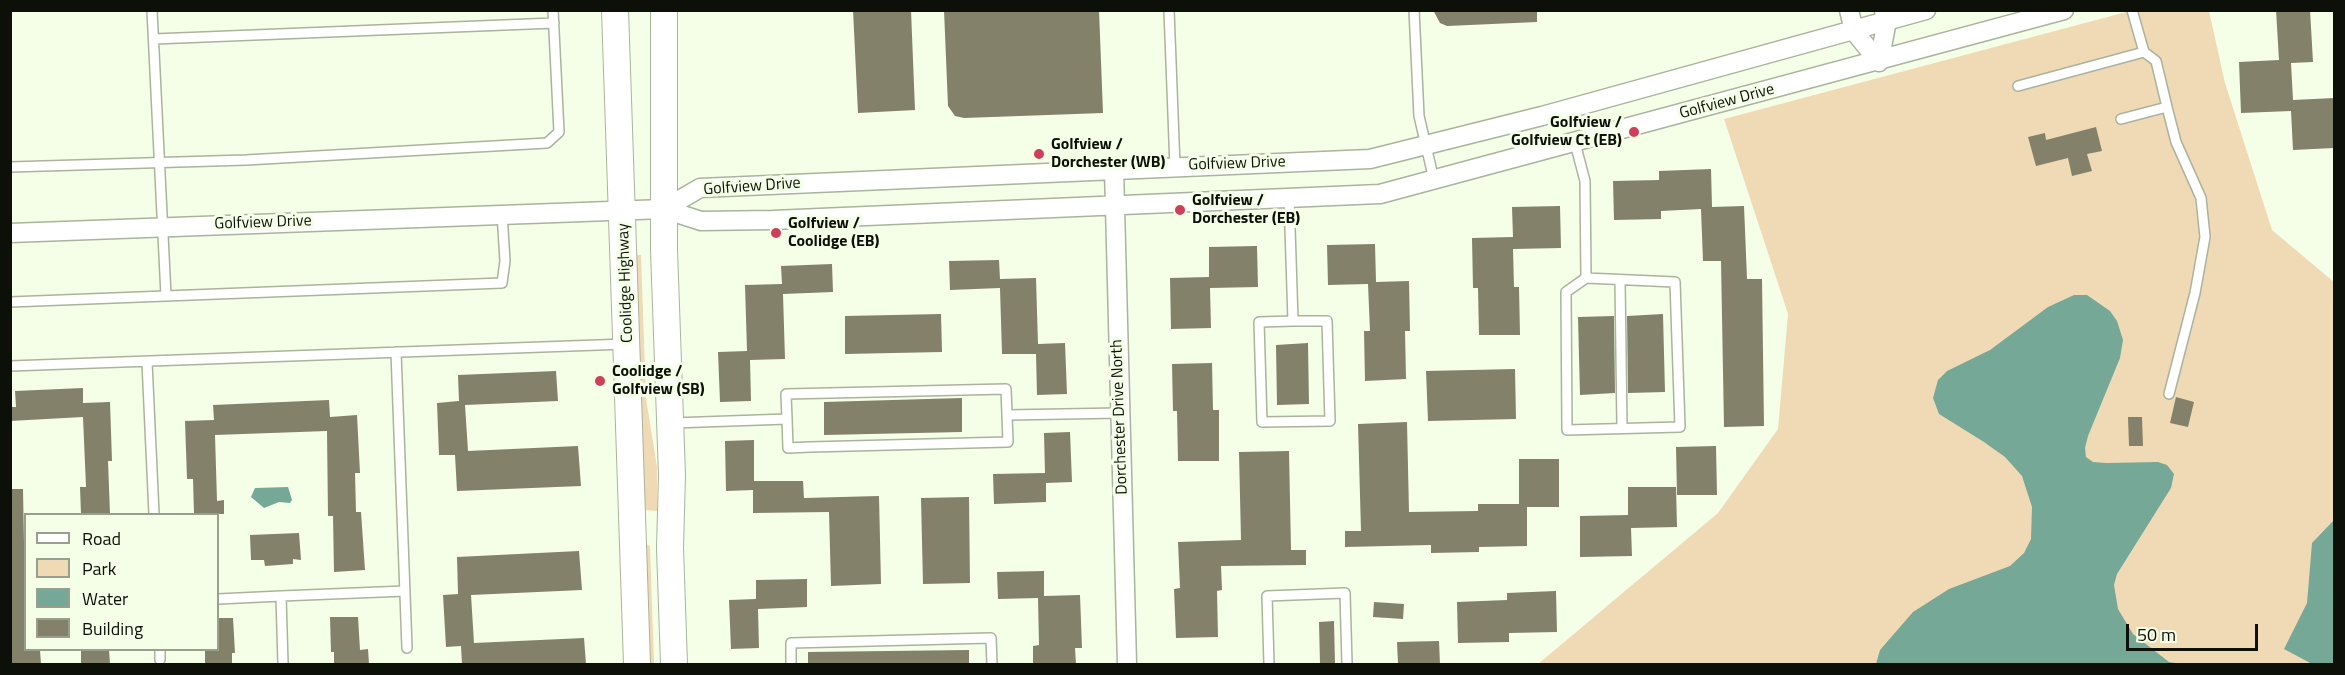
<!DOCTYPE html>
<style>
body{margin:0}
#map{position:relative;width:2345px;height:675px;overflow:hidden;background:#f5ffe7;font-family:"Titillium Web",sans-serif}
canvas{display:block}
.frame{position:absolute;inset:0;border:12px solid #0d1008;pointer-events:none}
.legend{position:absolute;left:24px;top:513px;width:195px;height:138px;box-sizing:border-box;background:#f5ffe7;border:2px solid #989f8e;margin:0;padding:8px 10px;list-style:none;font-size:18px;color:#0d1008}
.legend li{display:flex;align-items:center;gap:12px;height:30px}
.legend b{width:30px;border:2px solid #989f8e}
.scale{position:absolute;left:2126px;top:624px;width:132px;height:27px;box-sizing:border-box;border:3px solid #0d1008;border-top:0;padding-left:8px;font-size:18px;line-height:21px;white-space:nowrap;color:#0d1008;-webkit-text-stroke:4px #f5ffe7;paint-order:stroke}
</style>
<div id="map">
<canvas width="2345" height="675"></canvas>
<div class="frame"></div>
<ul class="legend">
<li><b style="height:8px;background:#fff"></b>Road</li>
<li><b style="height:16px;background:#f0dab6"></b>Park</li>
<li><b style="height:16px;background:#76a897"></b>Water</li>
<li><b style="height:16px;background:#83816a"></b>Building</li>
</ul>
<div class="scale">50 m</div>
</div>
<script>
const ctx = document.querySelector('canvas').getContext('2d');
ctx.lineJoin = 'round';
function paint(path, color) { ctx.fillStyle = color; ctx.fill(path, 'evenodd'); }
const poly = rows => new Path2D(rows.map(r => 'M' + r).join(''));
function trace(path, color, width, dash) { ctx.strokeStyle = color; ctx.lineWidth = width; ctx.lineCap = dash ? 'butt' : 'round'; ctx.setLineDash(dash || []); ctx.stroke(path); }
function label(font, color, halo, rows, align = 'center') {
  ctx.font = font + ' "Titillium Web",sans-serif'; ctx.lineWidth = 6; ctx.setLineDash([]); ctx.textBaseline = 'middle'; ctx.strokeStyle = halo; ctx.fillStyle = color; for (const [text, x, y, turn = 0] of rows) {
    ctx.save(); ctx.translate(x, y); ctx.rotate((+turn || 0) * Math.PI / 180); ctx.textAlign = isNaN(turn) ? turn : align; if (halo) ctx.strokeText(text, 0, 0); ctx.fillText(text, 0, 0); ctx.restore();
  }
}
paint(poly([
 [2130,11,2209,11,2225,83,2272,230,2334,282,2334,664,1538,664,1718,513,1778,429,1788,314,1724,119],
 [633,255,641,255,646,398,657,467,657,511,644,510],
 [644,543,650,546,654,664,647,664]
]), '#f0dab6');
paint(poly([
 [2074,295,2087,295,2110,311,2117,321,2123,340,2120,358,2088,436,2085,448,2086,457,2093,462,2106,463,2158,462,2167,465,2174,474,2171,488,2117,574,2114,585,2118,609,2133,634,2169,662,2182,664,1876,664,1880,650,1913,612,1949,589,2010,566,2024,553,2031,539,2032,507,2022,476,2005,457,1984,442,1939,414,1933,398,1938,380,1947,371,1990,350,2048,307],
 [288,487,292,500,290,503,279,502,264,508,251,497,255,488],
 [2334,520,2334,664,2312,664,2284,649,2307,603,2312,543]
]), '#76a897');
paint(poly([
 [853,10,911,10,915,110,858,113],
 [944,10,1099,10,1103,113,964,118,955,116,948,106],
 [1433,10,1537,10,1537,22,1447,26,1440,23],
 [2276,10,2310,10,2313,62,2291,63,2293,100,2334,98,2334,148,2293,150,2291,111,2241,113,2239,62,2279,60],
 [2096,127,2102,151,2087,154,2092,171,2072,176,2068,158,2036,166,2028,137,2045,133,2046,140],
 [1711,169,1712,207,1744,206,1747,279,1762,279,1764,426,1724,427,1721,261,1703,261,1701,209,1661,211,1661,219,1614,220,1613,181,1659,180,1659,171],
 [1560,206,1561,248,1513,249,1514,287,1519,287,1520,335,1479,335,1478,288,1473,288,1472,238,1513,237,1512,207],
 [1375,244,1376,282,1409,281,1410,331,1405,331,1406,379,1365,381,1364,331,1370,331,1368,284,1328,285,1327,245],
 [1257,246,1258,287,1210,288,1211,328,1171,329,1170,278,1209,277,1209,247],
 [999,260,1000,279,1036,278,1038,344,1065,343,1067,394,1037,395,1036,354,1002,354,1000,288,950,290,949,261],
 [832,264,833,292,783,294,785,359,750,360,751,401,720,402,718,352,747,351,745,285,782,284,781,266],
 [941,314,942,352,845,354,845,316],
 [1663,314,1665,392,1628,393,1627,316],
 [1614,316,1615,393,1580,395,1578,317],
 [1308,343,1309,404,1277,405,1276,345],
 [1212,363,1213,410,1219,410,1219,461,1178,461,1177,411,1173,411,1172,364],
 [1515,369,1516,419,1428,421,1426,371],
 [556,371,558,401,465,405,468,451,578,446,581,486,457,491,455,455,439,455,437,403,459,401,458,375],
 [83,388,83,403,110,402,112,461,108,461,110,514,81,514,80,487,86,487,83,417,10,421,10,407,16,407,15,391],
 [2176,397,2194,402,2188,427,2170,423],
 [962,398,962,432,824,435,824,402],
 [329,400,330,417,357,415,360,473,355,473,356,512,361,512,365,570,334,572,333,516,328,516,327,431,215,435,217,501,224,500,224,514,194,514,193,479,187,479,185,421,214,420,213,405],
 [2128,417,2142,417,2143,446,2129,446],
 [1407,422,1409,512,1478,511,1478,504,1519,504,1519,459,1559,459,1559,507,1527,507,1527,546,1479,547,1479,552,1431,553,1431,545,1345,547,1345,531,1361,531,1358,424],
 [1070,432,1072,482,1046,483,1046,502,994,504,993,474,1045,473,1044,433],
 [754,440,754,481,803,481,804,498,879,496,881,584,831,586,829,512,753,513,753,490,726,491,725,441],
 [1716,446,1717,495,1677,495,1676,447],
 [1289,451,1291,550,1306,550,1306,565,1221,566,1222,590,1217,591,1218,637,1176,638,1174,589,1180,588,1178,542,1241,540,1239,452],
 [1628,487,1676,487,1677,527,1631,528,1632,556,1580,557,1580,516,1628,515],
 [10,489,23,489,26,650,40,650,41,664,12,664],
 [969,497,970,583,923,584,921,498],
 [299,533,301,560,293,559,293,564,265,566,264,560,251,560,250,535],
 [579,551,582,590,471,595,474,643,584,638,586,664,462,664,461,646,446,647,443,595,458,594,457,557],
 [1044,571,1044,596,1080,595,1082,648,1075,648,1076,664,1033,664,1033,646,1039,645,1038,598,998,599,997,572],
 [807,579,807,607,758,609,759,648,731,649,729,600,756,599,756,580],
 [1556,591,1557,632,1509,633,1509,642,1458,643,1457,602,1507,600,1507,593],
 [1374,602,1404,604,1403,619,1373,617],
 [330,617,358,617,360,650,368,649,369,664,334,664,334,652,331,652],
 [218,618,233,618,235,653,232,653,232,664,205,664,205,650,218,650],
 [1334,621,1335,664,1320,664,1319,622],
 [1439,641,1440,664,1398,664,1397,642],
 [81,650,109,650,110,664,81,664],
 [969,650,969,664,808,664,808,652]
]), '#83816a');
const lane = poly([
 [152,10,166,296],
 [1169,10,1175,167],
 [1414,10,1419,116,1434,180],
 [154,39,554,23],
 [2018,86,2144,52,2132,10],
 [2167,107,2176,142,2201,198,2205,237,2195,293,2169,394],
 [2121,119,2167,107,2156,61,2144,52],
 [1575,143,1585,181,1586,278,1675,282,1680,427,1567,430,1566,292,1586,278],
 [10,167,246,160,547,143,559,132,553,10],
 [1289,197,1293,321,1259,322,1262,422,1330,421,1327,321,1293,321],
 [1620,280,1622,428],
 [10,302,502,283,505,261,502,213],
 [396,352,407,648],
 [147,362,154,514],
 [10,366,626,344],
 [787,419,786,394,1006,389,1007,415,1120,413],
 [673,423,787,419,788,448,810,447,1008,442,1007,415],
 [281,596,405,591],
 [218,599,281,596,283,664],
 [160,650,160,660],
 [791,664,791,643,991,638,992,664],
 [1269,664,1267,596,1345,593,1347,664]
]);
const street = poly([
 [1849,10,1854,31,1879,62],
 [1879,62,1887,21,1884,11],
 [1114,169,1127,664],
 [664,209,700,188,1370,159,1542,116,1926,10],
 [10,233,664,209,701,221,773,220,1380,194,2064,10]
]);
const secondary = poly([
 [615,10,637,664],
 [664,10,664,250,672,475,670,548,674,664]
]);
trace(lane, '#aab39d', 12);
trace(street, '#aab39d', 21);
trace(secondary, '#aab39d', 28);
trace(lane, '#fff', 9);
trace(street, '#fff', 18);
trace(secondary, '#fff', 26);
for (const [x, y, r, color] of [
 [1634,132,6,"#ce3e5d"],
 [1039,154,6,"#ce3e5d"],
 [1180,210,6,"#ce3e5d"],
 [776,233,6,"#ce3e5d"],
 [600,381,6,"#ce3e5d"]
]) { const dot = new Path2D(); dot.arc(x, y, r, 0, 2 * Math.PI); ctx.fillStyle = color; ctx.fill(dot); trace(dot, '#f5ffe7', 2); }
label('16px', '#0d1008', '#f5ffe7', [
 ["Golfview Drive",1727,102,-15],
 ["Golfview Drive",1237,164,-2],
 ["Golfview Drive",752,187,-4],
 ["Golfview Drive",263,223,-2],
 ["Coolidge Highway",626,283,-92],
 ["Dorchester Drive North",1120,417,-92]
]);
label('bold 16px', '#0d1008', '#f5ffe7', [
 ["Golfview /",1622,123,"right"],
 ["Golfview Ct (EB)",1622,141,"right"],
 ["Golfview /",1051,145],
 ["Dorchester (WB)",1051,163],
 ["Golfview /",1192,201],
 ["Dorchester (EB)",1192,219],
 ["Golfview /",788,224],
 ["Coolidge (EB)",788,242],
 ["Coolidge /",612,372],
 ["Golfview (SB)",612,390]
], 'left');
</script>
